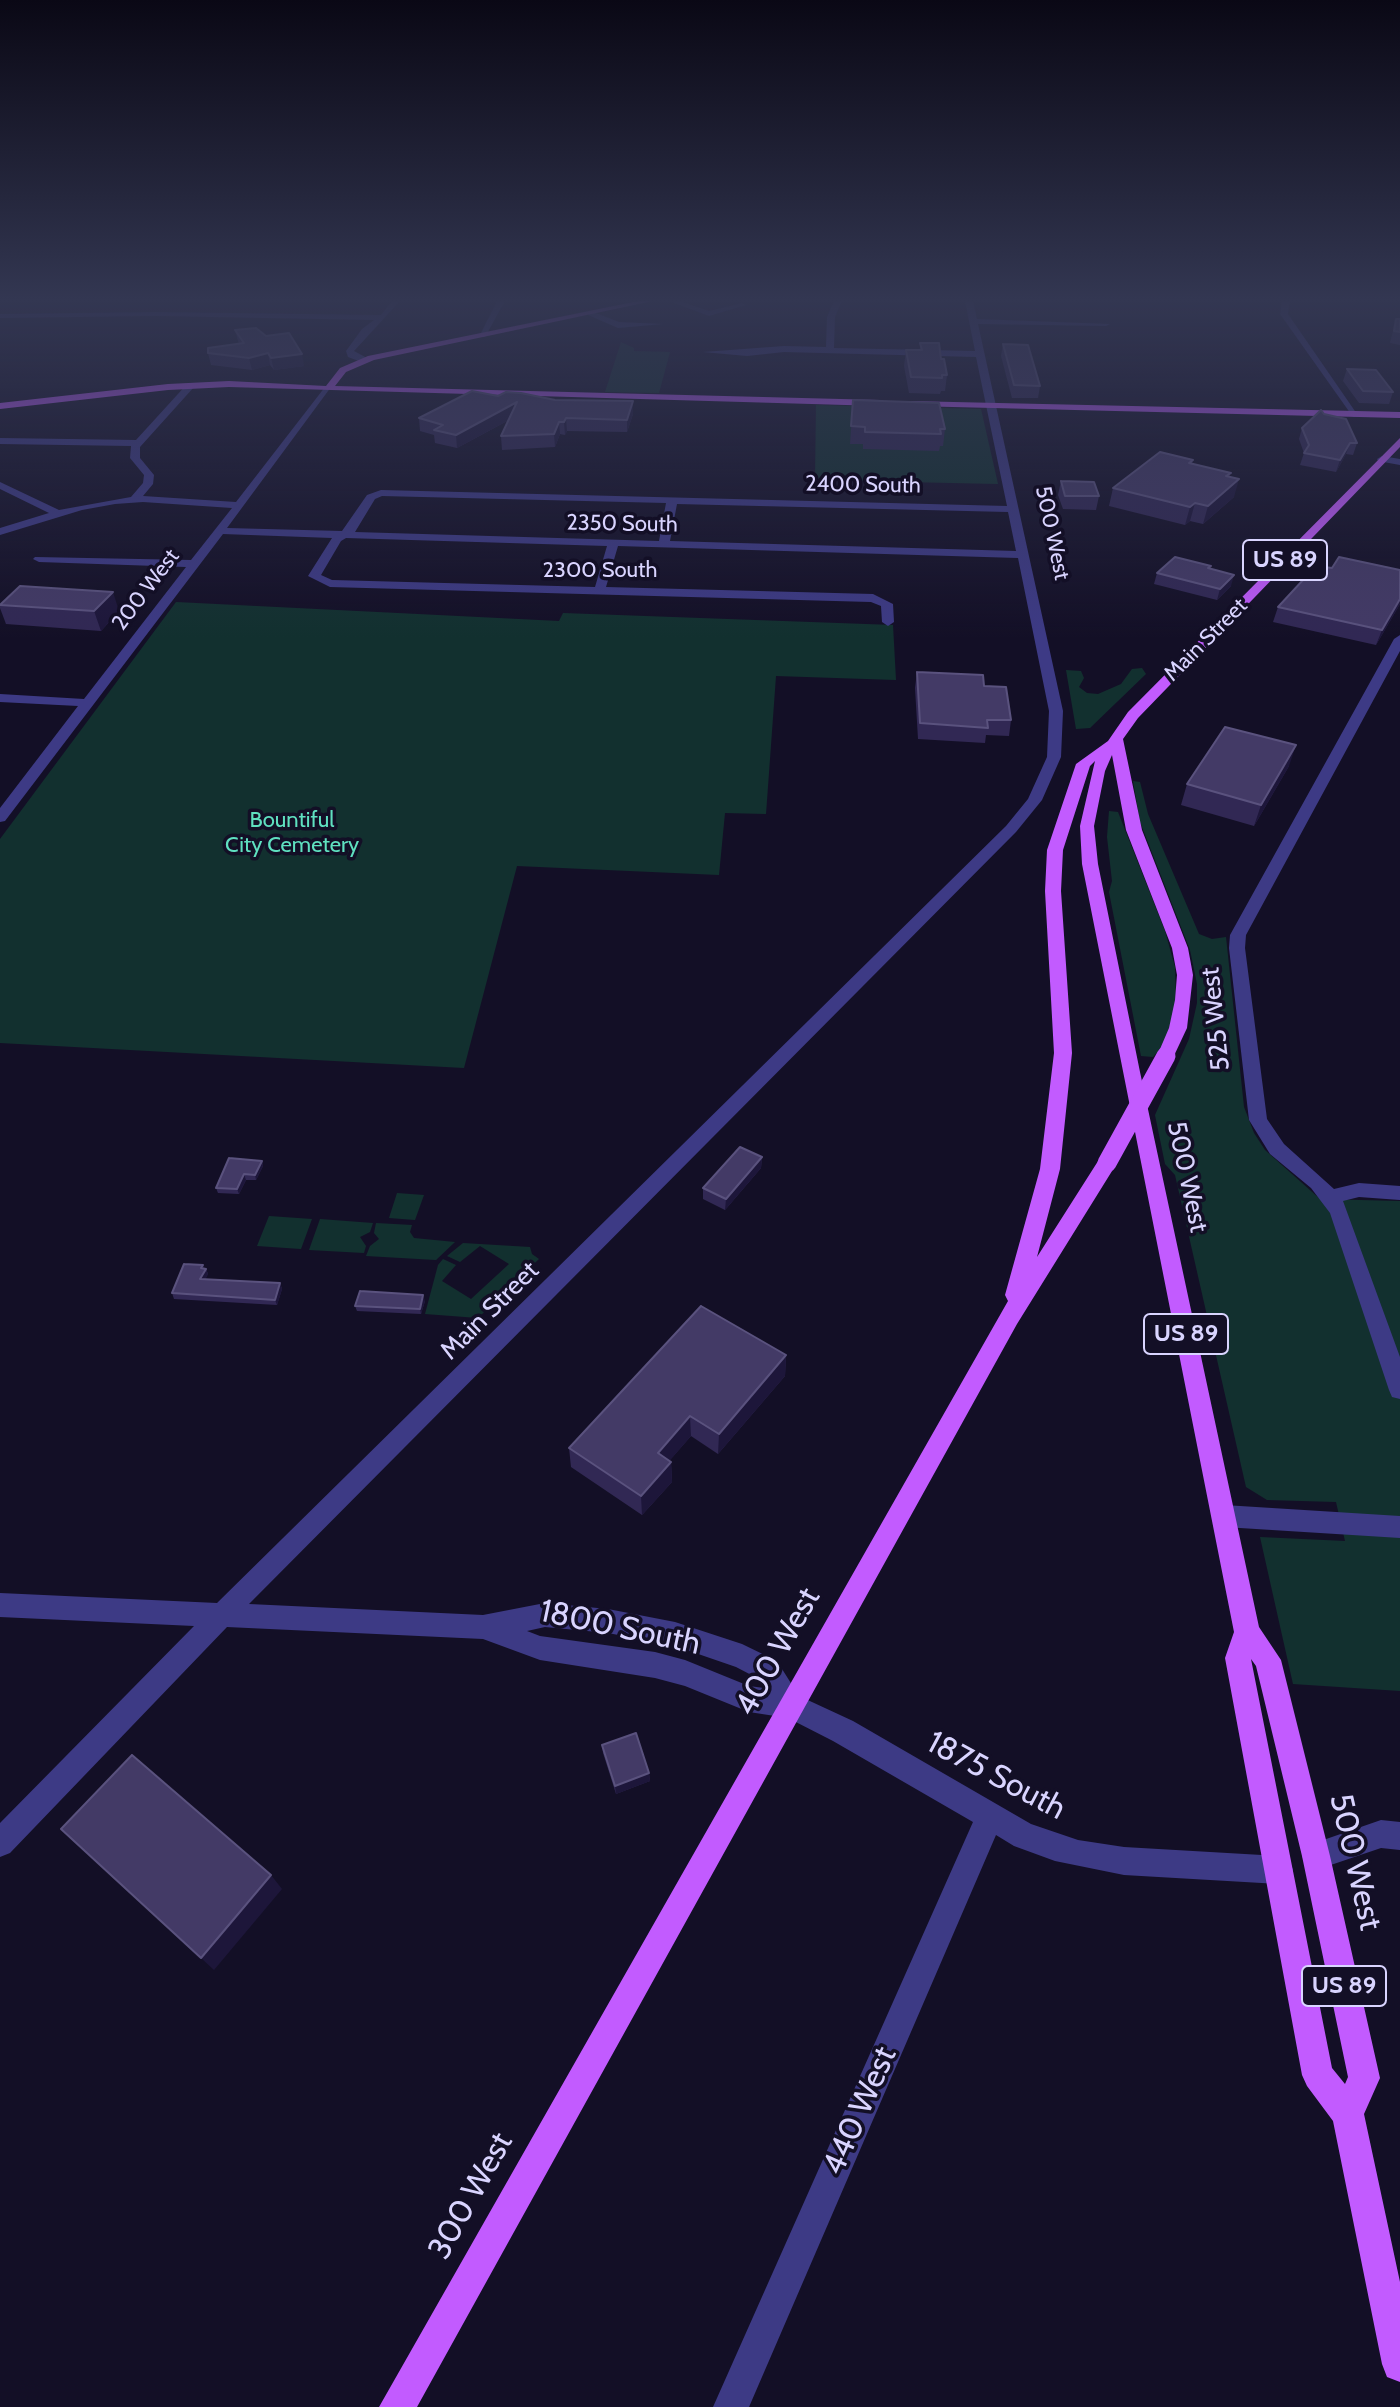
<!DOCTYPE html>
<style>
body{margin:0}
canvas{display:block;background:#130f26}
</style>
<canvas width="1400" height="2407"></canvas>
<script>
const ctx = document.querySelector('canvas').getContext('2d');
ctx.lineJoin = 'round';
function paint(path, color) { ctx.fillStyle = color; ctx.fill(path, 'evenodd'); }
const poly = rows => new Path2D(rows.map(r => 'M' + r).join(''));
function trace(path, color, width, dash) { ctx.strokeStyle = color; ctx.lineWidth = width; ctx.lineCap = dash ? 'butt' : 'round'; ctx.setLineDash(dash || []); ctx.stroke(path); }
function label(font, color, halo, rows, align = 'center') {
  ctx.font = font + ' Cabin,sans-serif'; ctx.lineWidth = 7; ctx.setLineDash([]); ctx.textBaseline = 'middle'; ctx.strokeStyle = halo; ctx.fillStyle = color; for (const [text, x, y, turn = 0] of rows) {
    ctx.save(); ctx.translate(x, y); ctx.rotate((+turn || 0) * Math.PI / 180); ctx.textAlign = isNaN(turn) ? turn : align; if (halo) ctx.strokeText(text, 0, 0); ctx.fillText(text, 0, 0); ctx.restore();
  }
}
paint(poly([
 [621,342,634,348,634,351,670,352,659,393,605,392],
 [816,405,981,409,998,484,815,480],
 [176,602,559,621,563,613,893,625,896,680,776,676,766,814,725,813,719,875,517,866,464,1068,0,1043,0,839],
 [1142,668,1146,674,1090,728,1076,729,1066,670,1081,671,1084,678,1079,687,1087,693,1098,694,1121,684,1132,669],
 [1133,781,1140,782,1148,814,1199,934,1212,939,1226,937,1244,1107,1254,1133,1265,1150,1320,1199,1400,1201,1400,1691,1293,1684,1260,1537,1345,1541,1336,1502,1267,1500,1246,1487,1175,1175,1165,1164,1155,1115,1189,1039,1197,1003,1197,984,1190,950,1140,822],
 [1109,811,1118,812,1165,931,1175,967,1176,1002,1165,1044,1153,1057,1141,1056,1109,892,1112,881,1107,837],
 [397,1193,424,1195,415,1220,389,1218],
 [269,1216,312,1219,301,1249,257,1246],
 [320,1219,373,1223,370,1232,360,1237,366,1246,364,1253,309,1250],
 [376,1223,412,1225,410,1232,414,1238,455,1242,436,1260,366,1256,370,1246,379,1239,374,1233],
 [463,1243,530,1247,532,1254,539,1259,478,1318,425,1314,438,1265,443,1259,456,1265,442,1281,471,1299,509,1264,480,1246,460,1262,447,1256]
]), '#12302f');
paint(poly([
 [392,301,400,301,354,351,367,358,364,363,348,357,346,351,362,329,374,320,156,316,0,318,0,314,156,312,381,315,392,301],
 [497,301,505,301,485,337,479,337,497,301],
 [669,301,680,301,709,311,742,303,746,305,709,316,669,301],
 [834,301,842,301,835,317,834,348,975,351,965,301,973,301,977,319,1110,324,1106,326,978,324,1063,711,1061,757,1042,800,1016,832,249,1604,483,1615,545,1603,608,1609,675,1622,742,1644,777,1661,799,1696,853,1721,1031,1824,1078,1840,1124,1847,1279,1856,1289,1860,1293,1870,1289,1880,1279,1884,1124,1875,1055,1861,1014,1846,996,1835,749,2407,713,2407,973,1822,833,1741,788,1718,749,1712,685,1686,655,1678,540,1660,483,1639,227,1627,10,1853,0,1857,0,1823,194,1626,0,1617,0,1593,217,1603,1006,826,1028,799,1047,757,1049,711,1018,558,618,546,606,587,873,594,893,604,894,622,888,626,882,622,881,606,871,602,330,587,308,576,332,538,223,534,5,821,0,822,0,808,78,706,0,702,0,694,84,699,186,567,39,562,33,559,35,557,191,560,232,508,143,502,115,504,82,510,0,535,0,528,49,513,0,489,0,482,59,510,131,497,143,483,144,475,130,458,131,446,0,444,0,438,136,440,188,383,194,383,194,387,140,447,140,458,154,475,153,484,143,496,236,502,325,387,331,387,227,528,342,531,367,495,381,490,1007,506,976,357,784,352,747,356,703,352,784,346,826,347,827,317,834,301],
 [382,496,666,503,659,541,355,532,375,499,382,496],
 [677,504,1008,512,1016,551,670,541,677,504],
 [346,538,607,546,595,587,332,580,321,575,341,541,346,538],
 [545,1627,608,1633,675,1646,736,1667,759,1679,764,1688,749,1686,685,1660,655,1652,540,1636,527,1631,545,1627],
 [1282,301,1290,301,1288,314,1359,417,1353,417,1280,314,1282,301],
 [591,311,619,322,663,324,618,328,588,315,591,311],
 [1382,456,1400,459,1400,465,1378,461,1377,459,1382,456],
 [1400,635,1400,651,1246,935,1245,948,1267,1119,1284,1144,1334,1189,1359,1183,1400,1186,1400,1200,1359,1197,1343,1201,1400,1357,1400,1399,1392,1397,1389,1390,1330,1213,1311,1188,1270,1154,1249,1120,1229,948,1230,935,1394,639,1400,635],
 [1224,1505,1400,1516,1400,1538,1224,1527,1215,1524,1212,1516,1215,1508,1224,1505],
 [1381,1820,1400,1822,1400,1850,1381,1848,1316,1870,1306,1866,1302,1856,1306,1846,1381,1820]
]), '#3d3a85');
paint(poly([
 [638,301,653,301,374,360,346,372,335,386,880,400,885,403,880,406,229,387,168,390,0,409,0,403,168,384,229,381,326,386,340,368,368,356,638,301],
 [909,401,1400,412,1400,418,912,406,909,401],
 [1400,438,1400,447,1138,718,1123,739,1142,830,1188,948,1193,975,1187,1028,1172,1060,1160,1060,1157,1056,1169,1028,1175,1000,1177,975,1172,948,1126,830,1112,755,1105,771,1094,826,1098,864,1140,1072,1259,1627,1281,1660,1330,1856,1380,2078,1364,2114,1400,2282,1400,2382,1387,2377,1382,2364,1333,2121,1307,2086,1302,2075,1225,1658,1234,1632,1082,864,1080,826,1095,761,1090,766,1063,850,1061,891,1072,1053,1060,1169,1037,1257,1100,1158,1107,1156,1117,1163,1017,1324,417,2407,379,2407,1008,1301,1005,1295,1040,1169,1054,1053,1045,891,1047,850,1076,764,1108,741,1128,712,1400,438],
 [1251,1659,1256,1666,1302,1856,1348,2077,1345,2084,1332,2068,1251,1659]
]), '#c25bff');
trace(poly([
 [1107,1163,1166,1056]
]), '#c25bff', 19);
paint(poly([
 [1396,319,1400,319,1400,345,1390,343],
 [235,330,304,366,274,370,270,365,252,370,211,365,208,353,239,344],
 [920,343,941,359,947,375,945,391,941,391,940,394,909,393,904,366,906,350,920,350],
 [1003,344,1040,386,1038,398,1012,398,1001,356],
 [1347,369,1393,392,1389,404,1359,403,1343,381],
 [498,396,555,400,633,401,633,414,627,432,567,431,565,435,560,434,555,447,502,450,501,436,509,420,457,448,435,443,434,435,420,431,419,418],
 [853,400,945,429,943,446,940,446,939,451,863,449,863,444,850,444],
 [1324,414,1357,443,1353,455,1346,454,1336,472,1300,465,1304,453,1299,439,1302,428],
 [1193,460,1192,464,1231,473,1229,477,1234,497,1203,524,1190,521,1185,525,1109,506,1113,488],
 [1061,481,1099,496,1096,510,1063,509,1058,495],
 [1211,566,1210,569,1231,586,1217,600,1154,584,1157,573],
 [0,604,119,611,101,631,6,624,0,608],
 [1400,604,1376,645,1273,622,1278,607],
 [917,672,984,686,1011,720,1009,736,986,735,985,743,918,739,915,688],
 [1289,766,1254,826,1181,805,1187,784],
 [762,1157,761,1168,725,1210,703,1199,703,1188],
 [262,1161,263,1166,256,1180,246,1180,239,1194,218,1193,216,1188],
 [204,1268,206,1269,208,1274,205,1279,280,1283,282,1289,277,1305,174,1299,172,1293],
 [425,1301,421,1314,357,1311,355,1306],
 [786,1355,785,1376,718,1454,691,1436,669,1461,671,1462,672,1482,642,1515,571,1467,569,1448],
 [602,1745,649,1773,650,1781,616,1794,603,1753]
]), '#312854');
paint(poly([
 [268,353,270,365,252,370,249,358],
 [302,354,304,366,274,370,271,358],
 [633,401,633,414,627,432,627,420],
 [517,402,518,415,457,448,456,435],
 [566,418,567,431,565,435,564,422],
 [559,422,560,434,555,447,554,434],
 [1350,443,1346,454,1336,472,1340,460],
 [1239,479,1234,497,1203,524,1208,506],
 [1195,503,1190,521,1185,525,1190,507],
 [1234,575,1231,586,1217,600,1220,589],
 [113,592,119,611,101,631,94,611],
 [1400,599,1400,604,1376,645,1382,630],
 [1296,745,1289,766,1254,826,1261,805],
 [762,1157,761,1168,725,1210,726,1199],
 [262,1161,263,1166,256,1180,255,1175],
 [244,1174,246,1180,239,1194,237,1189],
 [203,1265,208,1274,203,1285,200,1279],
 [280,1283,282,1289,277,1305,275,1300],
 [423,1295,425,1301,421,1314,420,1309],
 [786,1355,785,1376,718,1454,719,1434],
 [690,1416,691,1436,659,1473,658,1453],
 [671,1462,672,1482,642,1515,641,1496],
 [649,1773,650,1781,616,1794,615,1786],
 [271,1875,282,1889,214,1970,201,1958]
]), '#1d163a');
const building = poly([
 [1396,319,1400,319,1400,332,1394,331,1396,319],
 [256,328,266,336,289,333,302,354,271,358,268,353,249,358,208,353,208,348,244,343,235,330,256,328],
 [920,343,939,343,941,359,944,359,947,375,942,375,942,378,911,377,906,350,922,350,920,343],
 [1003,344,1028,345,1040,386,1014,385,1003,344],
 [1347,369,1376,370,1393,392,1363,391,1347,369],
 [472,391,498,396,506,392,521,393,555,400,633,401,627,420,566,418,564,422,559,422,554,434,501,436,517,402,456,435,434,430,443,425,419,418,472,391],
 [853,400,939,403,945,429,940,429,941,434,865,432,865,427,851,426,853,400],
 [1321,410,1324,414,1346,419,1357,443,1350,443,1340,460,1304,453,1309,445,1302,428,1321,410],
 [1160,452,1193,460,1189,463,1231,473,1226,476,1239,479,1208,506,1195,503,1190,507,1113,488,1160,452],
 [1061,481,1094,482,1099,496,1065,496,1061,481],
 [1175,557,1211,566,1208,568,1234,575,1220,589,1157,573,1175,557],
 [1339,557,1400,570,1400,599,1382,630,1278,607,1316,566,1332,568,1339,557],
 [20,586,113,592,94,611,0,605,20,586],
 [917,672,983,675,984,686,1006,687,1011,720,987,720,988,728,920,723,917,672],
 [1225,727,1296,745,1261,805,1187,784,1225,727],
 [740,1147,762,1157,726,1199,703,1188,740,1147],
 [229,1158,262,1161,255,1175,244,1174,237,1189,216,1188,229,1158],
 [184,1264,203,1265,201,1268,206,1269,200,1279,280,1283,275,1300,172,1293,184,1264],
 [360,1291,423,1295,420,1309,355,1306,360,1291],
 [701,1306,786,1355,719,1434,690,1416,658,1453,671,1462,641,1496,569,1448,701,1306],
 [636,1733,649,1773,615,1786,602,1745,636,1733],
 [132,1755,271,1875,201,1958,61,1829,132,1755]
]);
paint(building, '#433a66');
trace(building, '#5a527e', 2);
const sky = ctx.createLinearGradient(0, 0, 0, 638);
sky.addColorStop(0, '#0a0815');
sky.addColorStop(0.47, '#333752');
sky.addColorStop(1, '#33375200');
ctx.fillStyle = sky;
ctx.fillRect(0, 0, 1400, 638);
label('22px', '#d9d4ff', '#130f26', [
 ["2400 South",863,485,1],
 ["2350 South",622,524,1],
 ["500 West",1052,533,78],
 ["2300 South",600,571],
 ["200 West",146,590,-53],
 ["Main Street",1206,640,-45]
]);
label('22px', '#5fe0c0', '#130f26', [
 ["Bountiful",292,821],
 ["City Cemetery",292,846]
]);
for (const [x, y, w] of [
 [1285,560,84],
 [1186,1334,84],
 [1344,1986,84]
]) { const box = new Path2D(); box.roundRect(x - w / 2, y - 20, w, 40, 6); ctx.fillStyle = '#130f26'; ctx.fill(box); trace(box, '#d9d4ff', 2); }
label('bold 24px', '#d9d4ff', null, [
 ["US 89",1285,560],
 ["US 89",1186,1334],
 ["US 89",1344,1986]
]);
label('26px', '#d9d4ff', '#130f26', [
 ["525 West",1216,1019,-96],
 ["500 West",1187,1177,78],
 ["Main Street",490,1311,-45]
]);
label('32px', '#d9d4ff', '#130f26', [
 ["1800 South",620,1628,12],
 ["400 West",778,1652,-61],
 ["1875 South",996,1776,28],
 ["500 West",1355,1862,77],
 ["440 West",860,2111,-66],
 ["300 West",471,2196,-61]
]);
</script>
